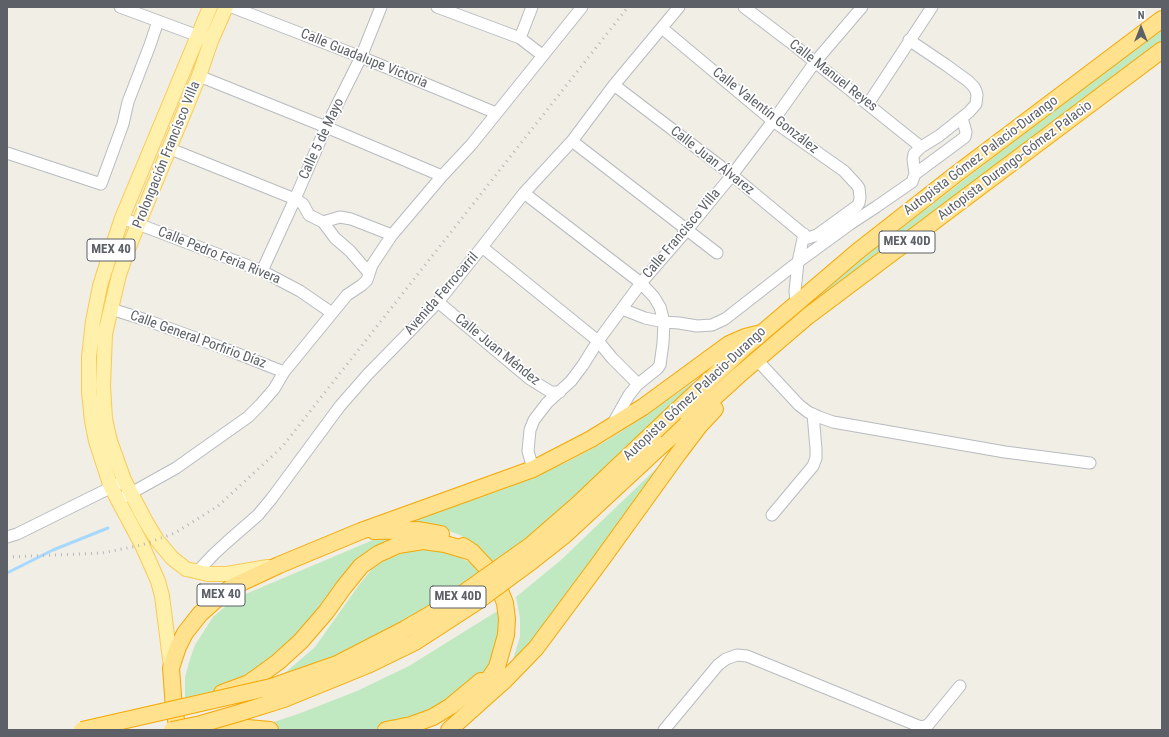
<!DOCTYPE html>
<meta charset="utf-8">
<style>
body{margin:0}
#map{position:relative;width:1169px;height:737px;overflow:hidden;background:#f0eee5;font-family:"Roboto Condensed",sans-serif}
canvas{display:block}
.frame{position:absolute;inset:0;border:8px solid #5d6167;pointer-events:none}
.north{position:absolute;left:1121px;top:8px;width:40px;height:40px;-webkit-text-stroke:3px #fff;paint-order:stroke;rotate:0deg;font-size:11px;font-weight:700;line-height:16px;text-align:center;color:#5d6167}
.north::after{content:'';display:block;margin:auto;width:14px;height:18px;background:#5d6167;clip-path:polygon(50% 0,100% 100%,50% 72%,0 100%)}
</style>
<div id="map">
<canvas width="1169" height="737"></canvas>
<div class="frame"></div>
<div class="north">N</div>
</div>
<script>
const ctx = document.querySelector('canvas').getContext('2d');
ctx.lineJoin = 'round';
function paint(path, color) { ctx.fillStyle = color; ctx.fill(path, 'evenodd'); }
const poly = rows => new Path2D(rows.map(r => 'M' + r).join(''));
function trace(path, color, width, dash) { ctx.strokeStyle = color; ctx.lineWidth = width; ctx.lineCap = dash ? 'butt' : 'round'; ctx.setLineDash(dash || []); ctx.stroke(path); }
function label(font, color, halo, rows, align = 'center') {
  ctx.font = font + ' "Roboto Condensed",sans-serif'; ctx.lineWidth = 3.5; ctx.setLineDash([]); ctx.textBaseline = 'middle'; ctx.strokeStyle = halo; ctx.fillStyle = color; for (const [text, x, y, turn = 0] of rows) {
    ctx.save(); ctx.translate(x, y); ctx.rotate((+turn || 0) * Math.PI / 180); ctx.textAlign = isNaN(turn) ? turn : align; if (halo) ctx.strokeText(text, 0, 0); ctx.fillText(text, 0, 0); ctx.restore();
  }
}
paint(poly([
 [1162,27,1162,41,801,314,720,382,797,309],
 [728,358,533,536,495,565,475,544,460,535,446,530,405,522,505,489,567,462,603,443,639,420],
 [681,445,508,675,520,637,520,618,516,597,561,560],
 [406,534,390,543,303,636,246,681,185,704,185,677,190,659,195,645,213,617,226,606,241,596,373,540],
 [419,549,437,550,455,555,471,563,483,574,427,612,265,690,315,647,359,585,372,569,386,559,402,553],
 [499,610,500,642,487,672,459,698,383,730,262,730,253,729,298,714,357,691,409,666]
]), '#c1e9c1');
trace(poly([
 [7,573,53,550,108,528]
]), '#a7d9ff', 3);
const minor = poly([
 [120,7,204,38],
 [232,7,361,57,496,113],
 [437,7,520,38,542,55],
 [744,7,790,42,921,147],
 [520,38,532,7],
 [199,76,326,127,442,176],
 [614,85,732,175,808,238,817,235,857,206,859,203,860,198,859,188,856,184,844,171,773,121,662,28],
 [868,104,932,7],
 [572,141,717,253],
 [168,148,295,199,303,204,309,215,323,222,340,217,351,219,392,235],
 [7,153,101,184,123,124,128,102,150,45,158,21],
 [915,174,965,137,966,132,962,118],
 [524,193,641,283,654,297,660,307,664,322,663,343,660,365,657,369,637,385,629,395,612,425],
 [122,218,262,271,300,291,332,313],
 [323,222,335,238,350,251,369,273],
 [482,247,598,341,612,358,638,384],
 [262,271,295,199,326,127,361,57,381,7],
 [438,302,530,379,551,392,560,392],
 [796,303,795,291,798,262,804,234],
 [111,309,146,320,223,348,284,372],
 [622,309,645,318,664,322,679,323,697,326,712,325,725,319,798,262,850,224,876,207,912,182,915,174,913,159,914,154,921,147,939,136,969,112,976,104,977,95,976,91,974,87,968,81,946,65,909,40],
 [757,360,799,405,808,412,819,417,833,422,1005,452,1090,463],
 [533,469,528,451,530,430,534,420,547,403,571,381,583,365,598,341,641,283,687,230,732,175,773,121,815,62,862,7],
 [124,497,176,468,248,417,260,405,274,389,284,372,347,295,362,285,367,280,372,265,392,235,442,176,471,145,582,7],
 [772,515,813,466,816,458,816,449,813,414],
 [7,537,17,534,118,484],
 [197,572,214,554,227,542,258,515,272,498,340,406,368,374,412,329,438,302,482,247,524,193,572,141,614,85,679,7],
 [664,730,718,665,726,659,737,655,747,656,921,727,928,725,960,686]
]);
const major = poly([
 [226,7,211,41,199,76,128,249,119,275,105,334,103,386,105,419,110,441,124,480,145,520,157,540,172,558,186,569,208,574,227,574,268,567],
 [171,667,162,596,158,581,142,545,111,487,96,441,92,421,89,392,89,357,93,321,100,286,111,251,122,218,210,7]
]);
const highway = poly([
 [675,412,743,349,858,251,955,175,1162,19],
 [662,445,739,375,808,316,1162,50],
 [374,531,419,530,441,534],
 [463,546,472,552,487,568,499,588,505,603,507,619,506,635,497,667,476,698],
 [222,693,249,683,278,662,301,641,326,612,344,587,361,566,378,554,398,545,423,541,445,544,472,552],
 [202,724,270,730],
 [178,730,174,709,171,668,178,647,185,633,200,614,220,596,232,587,279,565,361,531,533,469,591,439,643,407,729,344,745,337,761,333],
 [386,730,411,725,433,717,451,706,481,681],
 [449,730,505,680,536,648,600,562,678,454,700,425,715,409]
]);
trace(minor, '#b8bbc0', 13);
trace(major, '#faca55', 16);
trace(highway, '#f6a700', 18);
trace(minor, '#fff', 11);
trace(major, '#fff1ac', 14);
trace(highway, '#ffe18e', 16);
trace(poly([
 [7,557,102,553,142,545,175,533,218,506,282,447,628,7]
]), '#b6b7b8', 3, [1, 5]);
const highwayBridge = poly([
 [82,730,271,687,337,664,405,629,448,604,531,545,577,505,675,412],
 [172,730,201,724,239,713,284,699,370,664,415,642,475,603,532,561,565,535,662,445]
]);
trace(highwayBridge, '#f6a700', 18, []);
trace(highwayBridge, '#ffe18e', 16);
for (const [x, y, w] of [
 [907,242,56],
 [111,250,48],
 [221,595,48],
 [458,597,56]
]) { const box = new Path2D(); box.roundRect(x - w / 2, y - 11, w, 22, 3); ctx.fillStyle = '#fff'; ctx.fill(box); trace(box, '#5d6167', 1); }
label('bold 13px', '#5d6167', null, [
 ["MEX 40D",907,242],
 ["MEX 40",111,250],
 ["MEX 40",221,595],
 ["MEX 40D",458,597]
]);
label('14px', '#5d6167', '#fff', [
 ["Calle Guadalupe Victoria",364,59,22],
 ["Calle Manuel Reyes",833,76,38],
 ["Calle Valentín González",765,111,38],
 ["Calle 5 de Mayo",322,139,-65],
 ["Prolongación Francisco Villa",167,155,-68],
 ["Autopista Gómez Palacio-Durango",981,156,-37],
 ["Calle Juan Álvarez",712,161,38],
 ["Autopista Durango-Gómez Palacio",1015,161,-37],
 ["Calle Francisco Villa",682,234,-50],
 ["Calle Pedro Feria Rivera",219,256,22],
 ["Avenida Ferrocarril",442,294,-49],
 ["Calle General Porfirio Díaz",198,340,20],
 ["Calle Juan Méndez",497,350,39],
 ["Autopista Gómez Palacio-Durango",695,394,-43]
]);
</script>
